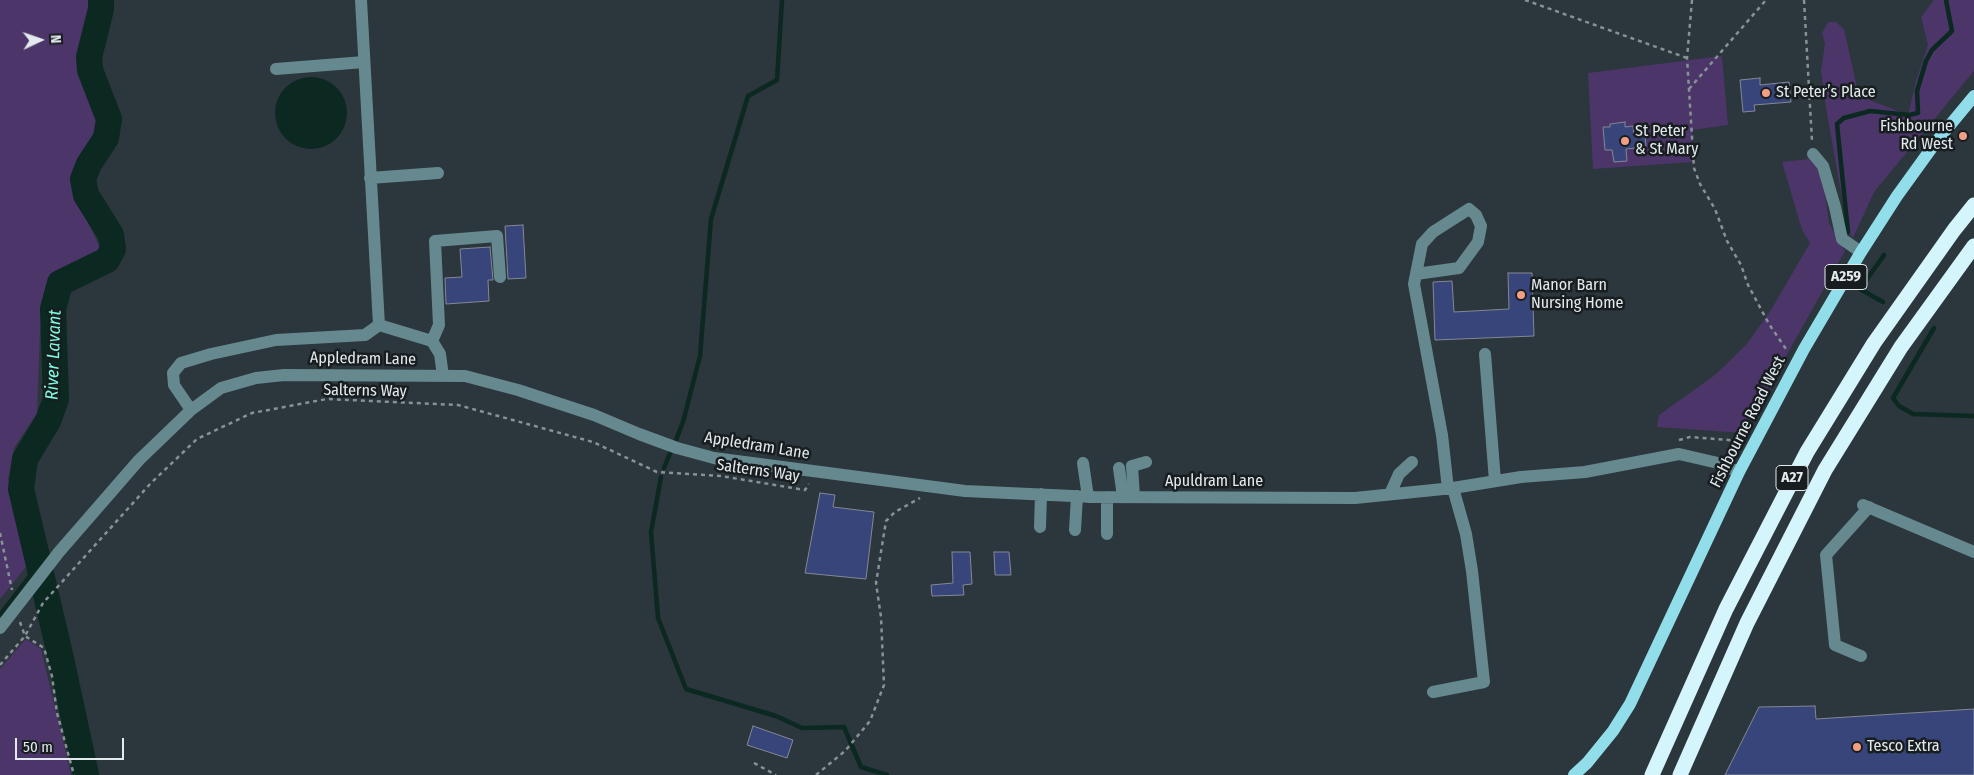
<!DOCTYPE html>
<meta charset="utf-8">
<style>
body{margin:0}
#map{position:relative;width:1974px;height:775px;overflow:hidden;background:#2c363d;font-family:"Fira Sans Condensed",sans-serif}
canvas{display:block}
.north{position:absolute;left:15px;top:15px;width:50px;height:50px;-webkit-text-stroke:4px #181d20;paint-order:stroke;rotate:87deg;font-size:14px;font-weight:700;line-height:20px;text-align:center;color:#e3eaee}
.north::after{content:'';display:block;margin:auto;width:18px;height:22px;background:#e3eaee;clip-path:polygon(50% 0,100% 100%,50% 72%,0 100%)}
.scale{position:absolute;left:15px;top:738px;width:109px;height:22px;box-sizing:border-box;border:2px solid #e3eaee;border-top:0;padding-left:6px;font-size:15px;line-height:18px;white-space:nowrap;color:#e3eaee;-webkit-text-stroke:4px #181d20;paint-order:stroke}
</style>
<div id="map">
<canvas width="1974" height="775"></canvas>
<div class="north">N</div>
<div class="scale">50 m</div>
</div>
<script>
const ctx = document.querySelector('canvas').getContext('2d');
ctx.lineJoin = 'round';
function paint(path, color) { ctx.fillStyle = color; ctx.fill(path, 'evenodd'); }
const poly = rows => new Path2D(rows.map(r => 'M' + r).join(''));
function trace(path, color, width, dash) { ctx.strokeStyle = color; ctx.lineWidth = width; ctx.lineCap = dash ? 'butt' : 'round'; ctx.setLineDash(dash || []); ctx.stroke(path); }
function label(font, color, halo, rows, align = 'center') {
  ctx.font = font + ' "Fira Sans Condensed",sans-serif'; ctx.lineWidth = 5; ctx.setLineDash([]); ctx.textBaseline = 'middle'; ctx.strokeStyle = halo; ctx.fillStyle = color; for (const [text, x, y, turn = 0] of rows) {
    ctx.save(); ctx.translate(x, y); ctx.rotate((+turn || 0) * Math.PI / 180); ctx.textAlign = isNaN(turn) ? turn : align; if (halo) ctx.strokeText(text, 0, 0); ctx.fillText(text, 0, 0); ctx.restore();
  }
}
paint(poly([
 [0,0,94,0,93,21,86,77,105,118,103,136,77,172,72,188,100,248,94,255,75,263,51,291,40,331,37,413,14,448,8,479,29,563,0,599],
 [1934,0,1974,0,1974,71,1874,192,1853,238,1848,232,1825,102,1821,71,1825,44,1822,33,1828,22,1836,22,1844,29,1859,96,1908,115,1916,81,1928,45,1921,17],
 [1722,56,1728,125,1692,130,1693,162,1593,169,1588,73],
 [1809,159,1817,168,1824,186,1829,223,1845,251,1743,433,1657,427,1659,415,1715,375,1746,345,1771,310,1810,243,1802,230,1782,162],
 [26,639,41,649,71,775,0,775,0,669]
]), '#4c3568');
paint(poly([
 '275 113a36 36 0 1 1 72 0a36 36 0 1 1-72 0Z'
]), '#0b2821');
trace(poly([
 [1848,232,1837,124,1844,118,1870,111,1909,115,1918,113,1917,91,1926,61,1932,50,1952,31,1946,0],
 [1883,302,1860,289,1884,255],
 [1934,328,1893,398,1899,406,1913,414,1974,416],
 [676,440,683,422,700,356,711,219,748,96,777,80,782,0],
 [664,468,671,451],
 [661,477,651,532,658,618,686,689,776,716,802,728,844,727,861,767,887,775],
 [0,615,39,564]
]), '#0b2821', 4.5);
trace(poly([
 [86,775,60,654,21,489,25,459,48,421,56,399,53,309,60,283,107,260,113,249,111,235,86,195,83,179,89,164,106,138,109,119,90,70,89,57,101,9,101,0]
]), '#0b2821', 26);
const building = poly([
 [1760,78,1760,85,1789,82,1791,102,1754,105,1755,111,1743,112,1740,80,1760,78],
 [1625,122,1625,127,1633,126,1634,135,1645,134,1646,147,1626,149,1627,161,1614,162,1612,150,1605,150,1603,127,1610,127,1610,124,1625,122],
 [523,225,526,278,508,279,505,226,523,225],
 [490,247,493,280,488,280,489,301,446,304,445,278,462,277,460,249,490,247],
 [1508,273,1532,273,1534,336,1435,340,1433,282,1452,281,1454,312,1509,309,1508,273],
 [820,493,835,495,833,507,874,512,866,579,805,573,820,493],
 [952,552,970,552,972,584,963,585,964,595,932,596,931,585,953,583,952,552],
 [994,552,1009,552,1011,575,995,575,994,552],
 [1815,706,1816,719,1974,709,1974,775,1725,775,1759,707,1815,706],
 [753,726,793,740,787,758,747,745,753,726]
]);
paint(building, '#38457b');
trace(building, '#848894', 1);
trace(poly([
 [1525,0,1687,58],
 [1692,0,1687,58,1694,168,1700,184,1715,209,1727,241,1741,265,1748,285,1769,324,1788,352],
 [1804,0,1812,141],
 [1689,89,1766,0],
 [1679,440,1690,437,1741,441],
 [0,533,12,590],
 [20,622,25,636,44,648,52,676,57,713,74,775],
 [0,665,25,636,43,603,151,483,197,439,252,413,327,399,458,405,593,442,657,472,721,476,805,490,809,484],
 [754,763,776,775],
 [816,775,845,751,870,721,884,685,881,617,876,583,886,521,895,512,920,498]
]), '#889196', 2.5, [4, 4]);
trace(poly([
 [361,0,379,325],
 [276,69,364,62],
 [1813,154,1823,166,1835,207,1842,239,1861,252],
 [370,178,438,173],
 [1416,274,1459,268,1478,242,1481,226,1476,215,1469,209,1433,232,1422,244,1414,284,1442,435,1448,489],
 [432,341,439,325,435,241,497,236,500,277],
 [1485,354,1495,481],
 [191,410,174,385,173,373,181,363,211,354,276,340,365,335,379,325,432,341,440,354,443,376],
 [1083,463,1088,497],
 [1119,468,1123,497],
 [1390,494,1399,474,1412,462],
 [1107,497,1107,534],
 [1134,497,1132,466,1146,462],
 [1863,505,1974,552],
 [1040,527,1041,494],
 [1075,530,1077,496],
 [0,628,59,552,139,460,191,410,221,388,256,378,284,375,465,376,518,390,594,415,639,434,677,448,714,458,965,491,1094,497,1355,498,1453,488,1521,477,1585,472,1679,454,1718,463,1739,472],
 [1861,656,1835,645,1826,555,1869,507],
 [1433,692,1484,682,1472,571,1466,534,1453,488]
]), '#65898f', 12);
trace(poly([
 [1574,775,1587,763,1613,731,1630,704,1739,472,1804,349,1861,252,1897,196,1936,142,1974,96]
]), '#91deea', 12);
trace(poly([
 [1652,775,1726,609,1807,452,1874,343,1954,230,1974,205],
 [1680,775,1747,623,1825,470,1901,347,1974,246]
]), '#d3f5fb', 15);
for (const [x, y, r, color] of [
 [1766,93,5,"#f39f84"],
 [1963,136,5,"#f39f84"],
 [1625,141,5,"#f39f84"],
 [1521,295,5,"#f39f84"],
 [1857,747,5,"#f39f84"]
]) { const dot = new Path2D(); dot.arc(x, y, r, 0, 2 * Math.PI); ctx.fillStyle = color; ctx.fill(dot); trace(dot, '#181d20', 2); }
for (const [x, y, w] of [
 [1846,277,42],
 [1792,478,32]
]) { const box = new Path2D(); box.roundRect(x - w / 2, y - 12.5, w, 25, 4); ctx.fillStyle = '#181d20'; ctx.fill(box); trace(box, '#e3eaee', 1); }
label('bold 15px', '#e3eaee', null, [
 ["A259",1846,277],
 ["A27",1792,478]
]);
label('16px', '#e3eaee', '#181d20', [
 ["St Peter’s Place",1776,93],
 ["Fishbourne",1953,127,"right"],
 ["Rd West",1953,145,"right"],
 ["St Peter",1635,132],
 ["& St Mary",1635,150],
 ["Manor Barn",1531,286],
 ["Nursing Home",1531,304],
 ["Tesco Extra",1867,747]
], 'left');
label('16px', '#e3eaee', '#181d20', [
 ["Appledram Lane",363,359,1],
 ["Salterns Way",365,391,1],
 ["Fishbourne Road West",1748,422,-63],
 ["Appledram Lane",757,446,9],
 ["Salterns Way",758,471,8],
 ["Apuldram Lane",1214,482]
]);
label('italic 18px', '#7efcdf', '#181d20', [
 ["River Lavant",54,355,-88]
]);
</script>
